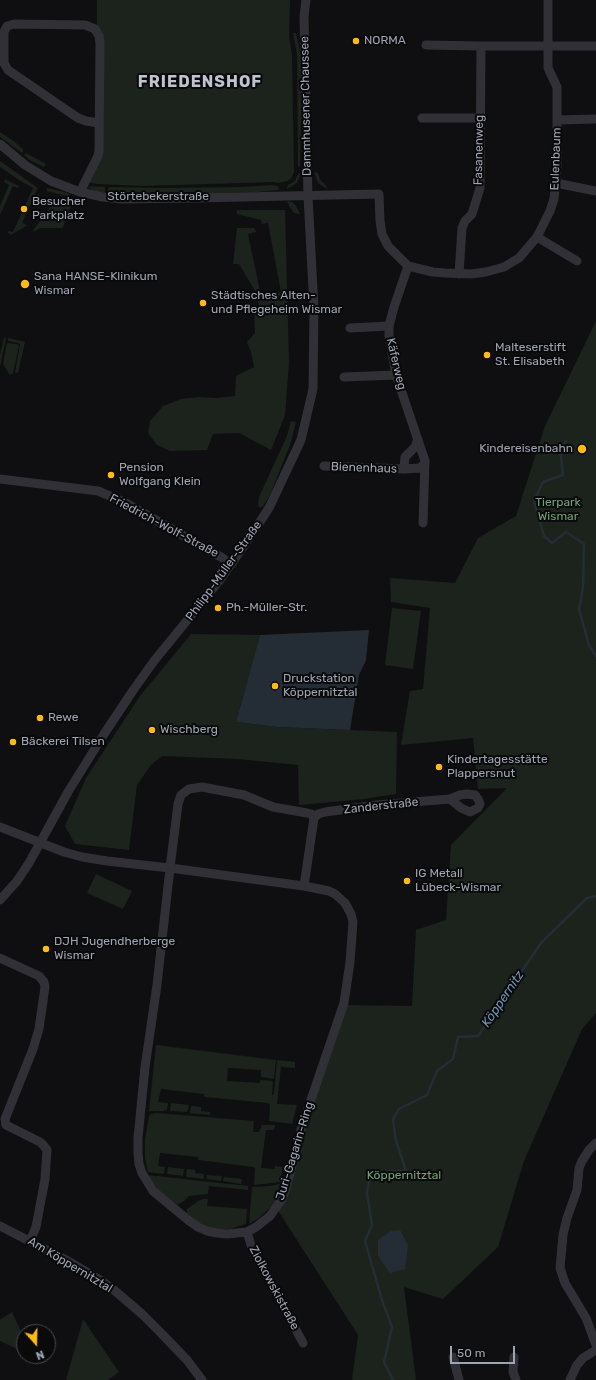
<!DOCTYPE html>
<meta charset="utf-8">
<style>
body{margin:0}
#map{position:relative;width:596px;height:1380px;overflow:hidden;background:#0f0f11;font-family:Rubik,sans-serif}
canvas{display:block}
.north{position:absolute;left:16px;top:1324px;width:40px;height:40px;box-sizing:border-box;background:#0a0a0b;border:1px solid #45484e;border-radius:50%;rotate:160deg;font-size:11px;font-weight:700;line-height:16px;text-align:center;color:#9ea4b3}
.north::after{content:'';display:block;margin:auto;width:14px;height:18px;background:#ffb918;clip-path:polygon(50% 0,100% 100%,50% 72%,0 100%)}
.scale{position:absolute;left:450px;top:1346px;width:65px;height:18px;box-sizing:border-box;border:2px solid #9ea4b3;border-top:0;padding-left:5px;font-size:12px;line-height:14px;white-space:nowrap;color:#9ea4b3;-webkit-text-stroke:3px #0a0a0b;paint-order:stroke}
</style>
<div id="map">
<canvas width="596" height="1380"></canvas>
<div class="north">N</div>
<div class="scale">50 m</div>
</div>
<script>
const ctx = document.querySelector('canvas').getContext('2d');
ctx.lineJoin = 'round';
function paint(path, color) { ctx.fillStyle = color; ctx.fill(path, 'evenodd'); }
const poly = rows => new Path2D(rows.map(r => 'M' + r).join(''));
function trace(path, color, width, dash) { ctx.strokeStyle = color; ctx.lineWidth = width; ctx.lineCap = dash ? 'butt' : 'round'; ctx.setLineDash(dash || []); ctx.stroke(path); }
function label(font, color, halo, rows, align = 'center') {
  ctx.font = font + ' Rubik,sans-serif'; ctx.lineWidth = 4; ctx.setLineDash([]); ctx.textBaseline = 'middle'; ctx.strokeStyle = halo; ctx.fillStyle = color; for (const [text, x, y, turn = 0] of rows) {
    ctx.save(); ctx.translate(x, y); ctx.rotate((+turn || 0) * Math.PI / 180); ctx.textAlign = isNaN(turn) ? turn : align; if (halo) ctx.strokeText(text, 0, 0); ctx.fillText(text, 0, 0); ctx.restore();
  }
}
paint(poly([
 [97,0,290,0,289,37,292,54,294,172,292,177,288,181,278,183,273,182,143,186,98,184,91,183,88,182,102,156,97,26],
 [293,33,296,33,300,51,301,60,301,123,300,166,298,167,297,54],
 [0,132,15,142,23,149,23,152,22,153,0,137],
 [26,153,46,164,44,167,31,161,24,155],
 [0,161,38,188,22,223,27,225,26,226,11,235,7,232,9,231,13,232,33,188,19,180,0,167],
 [314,172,318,173,320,180,326,185,327,189,318,183],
 [301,173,297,183,287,189,288,185,295,181,298,174],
 [5,179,19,186,18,188,13,186,0,215,0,206,9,185,4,182],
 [272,185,278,186,279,190,259,192,143,195,108,193,108,188,110,187,162,188,242,187],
 [88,186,105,187,105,193,95,191,91,189],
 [47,188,68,193,71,197,47,191],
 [58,198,62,198,71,200,71,206,67,214,63,228,41,228,32,232,41,220,44,220,53,200,54,201],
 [287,201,292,202,296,206,300,214,294,213,289,206],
 [237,210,285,210,289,363,285,415,271,450,239,433,213,434,207,450,170,451,157,445,148,433,150,421,163,406,181,399,198,397,217,398,235,396,236,376,254,367,251,352,247,342,255,333,254,308,259,307,259,304,255,291,239,264,233,264,237,228,254,228,256,231,256,232,248,234,261,296,267,294,268,298,275,296,275,293,281,292,268,223,262,224,261,220,237,214],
 [596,321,596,1013,582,1029,524,1161,498,1247,443,1299,404,1287,416,1380,352,1380,358,1335,277,1209,345,1005,412,1006,416,930,446,920,451,845,507,788,478,789,473,738,401,745,410,691,423,689,430,608,391,602,390,578,455,583,478,538,516,516,545,426],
 [4,338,6,338,0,367,0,355],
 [8,338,25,342,18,373,15,372,20,345,19,343,8,341],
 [7,343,17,344,19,346,13,373,11,375,9,374,3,364],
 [291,421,296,422,290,445,270,495,263,506,260,508,258,506,259,497,287,436],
 [392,608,421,611,413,669,385,665],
 [191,634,260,635,236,722,277,727,397,732,396,794,364,799,299,805,298,765,238,759,162,756,151,765,137,785,129,850,75,844,65,826,86,778,140,696],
 [96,874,132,891,123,909,87,893],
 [156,1045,276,1060,274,1079,261,1077,261,1070,228,1068,227,1081,260,1083,260,1080,273,1081,272,1095,274,1094,277,1060,295,1062,295,1068,281,1067,277,1104,297,1105,292,1124,269,1121,270,1105,268,1103,205,1097,204,1096,204,1094,161,1089,158,1102,168,1103,167,1110,164,1111,149,1111],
 [171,1103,189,1105,187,1112,170,1111],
 [191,1106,201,1107,201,1111,210,1112,210,1115,190,1113],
 [156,1113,254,1121,253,1132,259,1132,262,1125,275,1125,274,1130,266,1130,261,1168,275,1169,275,1166,283,1167,280,1182,254,1185,255,1168,253,1167,198,1160,198,1157,160,1153,158,1166,165,1167,164,1174,148,1172,145,1158,145,1139,149,1116,151,1114],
 [168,1167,184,1169,183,1176,167,1174],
 [187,1169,196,1170,195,1173,204,1174,204,1179,186,1177],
 [147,1175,248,1186,248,1190,209,1186,208,1194,189,1196,184,1201,177,1205,161,1195],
 [207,1175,222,1176,221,1181,206,1179],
 [224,1177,242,1179,241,1184,223,1181],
 [280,1184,284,1184,282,1191,272,1206,259,1218,249,1224,252,1187,270,1186],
 [203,1199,208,1199,207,1206,247,1209,246,1224,230,1229,219,1229,206,1227,187,1216,187,1209,190,1207,198,1201],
 [12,1312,24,1338,17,1349,0,1341,0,1320],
 [83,1319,119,1372,108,1380,66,1380]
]), '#1b231c');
paint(poly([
 [369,630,366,660,359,675,350,730,277,727,236,722,260,635],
 [400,1230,408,1245,405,1269,390,1273,378,1256,378,1240,391,1231]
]), '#242d35');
trace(poly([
 [566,441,560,450,563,475,543,482,534,501,544,536,552,543,566,532,584,544,583,588,579,609,589,645,596,656],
 [393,1380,384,1362,392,1327,382,1300,365,1241,372,1225,367,1193,369,1181,389,1171,406,1171,396,1141,393,1119,399,1109,427,1095,437,1071,453,1059,458,1037,478,1036,541,943,587,898,596,896]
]), '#242d35', 2.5);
trace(poly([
 [426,45,481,46],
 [422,118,480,118],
 [557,120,596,119],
 [0,144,25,165,51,181,80,192,103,197,122,199,195,198,379,194,380,221,382,234,388,246,408,266,433,272,445,273,471,274,486,272,504,267,519,258,537,237,550,211,554,199,557,166,557,87,548,68,548,0],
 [556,183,596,191],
 [80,192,98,156,99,151,100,43,99,36,95,29,85,25,14,24,7,26,4,32,4,63,8,70,78,118,86,121,99,123],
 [537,237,577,261],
 [408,266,394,307,389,326,389,336,396,375,425,461,423,523],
 [459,274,462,228,465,221,472,214,480,188,481,46,596,46],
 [350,328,389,326],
 [344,377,396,375],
 [418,439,415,447,405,457,404,469,420,468,424,464],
 [324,466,404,469],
 [0,479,98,491,124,502,221,557,231,564],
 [0,827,64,852,82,857,107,861,170,868,157,985,145,1067,138,1138,138,1153,139,1164,142,1173,153,1191,188,1220,198,1227,207,1231,217,1233,227,1234,247,1232,256,1227,270,1216,282,1199,287,1185,302,1126,344,1003,350,962,353,922,351,914,345,903,335,894,329,891,304,886,170,868,178,804,181,795,189,789,202,787,244,795,273,807,307,813,311,814,314,818],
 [304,886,314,818,318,814,325,812,377,805,450,799,460,795,467,794,475,795,478,799,480,804,478,808,470,812,461,808,450,799],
 [0,900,17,881,29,863,68,792,104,734,134,689,154,661,220,580,248,540,269,508,301,440,313,389,314,308,308,196,304,16,306,0],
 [0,958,39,976,44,982,45,987,39,1029,33,1049,5,1119,6,1125,40,1142,44,1146,47,1150,45,1179,36,1227,30,1241],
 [596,1143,589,1150,582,1161,579,1168,577,1190,567,1218,563,1235,560,1268,565,1283,586,1318,596,1345],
 [0,1226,66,1260,100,1280,114,1290,142,1314,158,1330,187,1360,202,1380],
 [247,1232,251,1245,303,1343],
 [453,1357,459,1380],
 [514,1357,513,1372,516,1380],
 [570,1380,577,1365,583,1358,596,1350]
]), '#303036', 9);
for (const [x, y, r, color] of [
 [356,41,4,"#ffb918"],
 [24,209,4,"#ffb918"],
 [25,284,5,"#ffb918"],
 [203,303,4,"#ffb918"],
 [487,355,4,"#ffb918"],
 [582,449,5,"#ffb918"],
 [111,475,4,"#ffb918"],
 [218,608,4,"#ffb918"],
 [275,686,4,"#ffb918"],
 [40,718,4,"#ffb918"],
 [152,730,4,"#ffb918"],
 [13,742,4,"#ffb918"],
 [439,767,4,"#ffb918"],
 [407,881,4,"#ffb918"],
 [46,949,4,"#ffb918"]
]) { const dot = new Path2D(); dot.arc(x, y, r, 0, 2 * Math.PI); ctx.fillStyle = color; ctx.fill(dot); trace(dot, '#0a0a0b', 1.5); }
label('12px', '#9ea4b3', '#0a0a0b', [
 ["NORMA",364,41],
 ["Besucher",32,202],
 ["Parkplatz",32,216],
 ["Sana HANSE-Klinikum",34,277],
 ["Wismar",34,291],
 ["Städtisches Alten-",211,296],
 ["und Pflegeheim Wismar",211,310],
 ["Malteserstift",495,348],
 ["St. Elisabeth",495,362],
 ["Kindereisenbahn",573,449,"right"],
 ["Pension",119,468],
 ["Wolfgang Klein",119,482],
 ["Ph.-Müller-Str.",226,608],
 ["Druckstation",283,679],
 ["Köppernitztal",283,693],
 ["Rewe",48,718],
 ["Wischberg",160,730],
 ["Bäckerei Tilsen",21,742],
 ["Kindertagesstätte",447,760],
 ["Plappersnut",447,774],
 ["IG Metall",415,874],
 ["Lübeck-Wismar",415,888],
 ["DJH Jugendherberge",54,942],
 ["Wismar",54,956]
], 'left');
label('12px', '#9ea4b3', '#0a0a0b', [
 ["Dammhusener Chaussee",306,106,-91],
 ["Fasanenweg",479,150,-89],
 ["Eulenbaum",556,159,-88],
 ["Störtebekerstraße",158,197],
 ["Käferweg",396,364,77],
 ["Bienenhaus",364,468,2],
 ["Friedrich-Wolf-Straße",164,526,28],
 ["Philipp-Müller-Straße",224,571,-54],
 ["Zanderstraße",381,806,-6],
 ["Juri-Gagarin-Ring",295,1151,-73],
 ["Am Köppernitztal",70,1265,31],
 ["Ziolkowskistraße",274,1288,62]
]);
label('12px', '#73a177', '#0a0a0b', [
 ["Tierpark",558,503],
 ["Wismar",558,517],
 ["Köppernitztal",404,1176]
]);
label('italic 13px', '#7092b3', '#0a0a0b', [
 ["Köppernitz",503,999,-56]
]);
ctx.letterSpacing = '1px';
label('bold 16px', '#c0c3cf', '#0a0a0b', [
 ["FRIEDENSHOF",200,82]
]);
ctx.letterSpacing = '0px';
</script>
